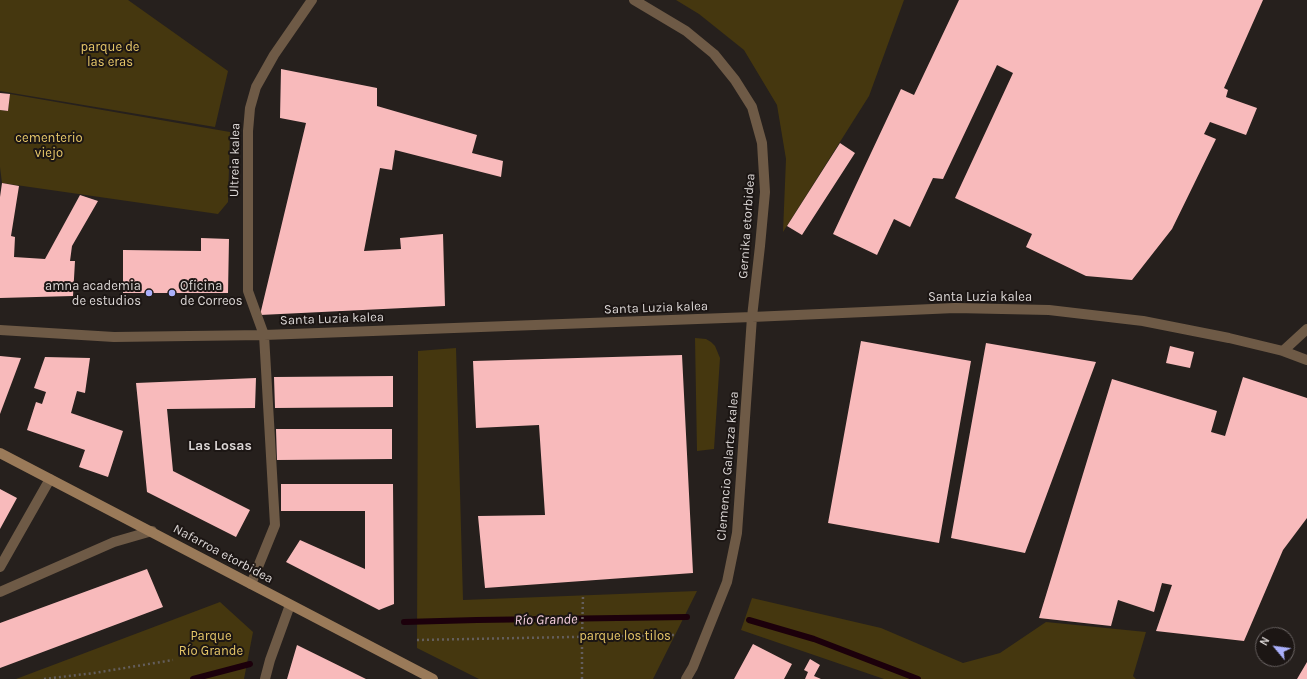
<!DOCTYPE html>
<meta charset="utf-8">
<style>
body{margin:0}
#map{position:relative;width:1307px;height:679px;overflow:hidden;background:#26201d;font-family:Karla,sans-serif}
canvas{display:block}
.north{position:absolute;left:1255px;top:627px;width:40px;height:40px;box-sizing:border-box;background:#1c1614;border:1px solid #696362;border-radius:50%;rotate:299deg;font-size:11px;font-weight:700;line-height:16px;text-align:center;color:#dcd7d6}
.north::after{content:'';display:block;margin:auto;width:14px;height:18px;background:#aab0fb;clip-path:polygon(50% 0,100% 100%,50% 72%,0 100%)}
</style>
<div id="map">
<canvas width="1307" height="679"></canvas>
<div class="north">N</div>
</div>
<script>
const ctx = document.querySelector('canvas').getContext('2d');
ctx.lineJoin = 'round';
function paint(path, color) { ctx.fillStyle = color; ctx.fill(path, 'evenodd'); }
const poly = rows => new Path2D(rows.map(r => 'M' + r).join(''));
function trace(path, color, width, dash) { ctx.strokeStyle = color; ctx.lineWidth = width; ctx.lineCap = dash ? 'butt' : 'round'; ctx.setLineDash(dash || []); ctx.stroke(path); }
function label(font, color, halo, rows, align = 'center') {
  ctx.font = font + ' Karla,sans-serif'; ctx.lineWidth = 4; ctx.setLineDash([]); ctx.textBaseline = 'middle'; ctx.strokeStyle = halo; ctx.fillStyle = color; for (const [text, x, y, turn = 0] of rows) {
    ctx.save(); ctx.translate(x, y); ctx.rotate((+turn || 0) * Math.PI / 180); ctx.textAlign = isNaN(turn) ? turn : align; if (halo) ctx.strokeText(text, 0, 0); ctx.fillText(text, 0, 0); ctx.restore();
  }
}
paint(poly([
 [0,0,128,0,228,71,215,127,0,91],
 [676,0,904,0,869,96,783,232,786,159,777,105,744,50,699,14],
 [10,94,230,132,228,202,218,214,2,183,0,167,0,110,8,111],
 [695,338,706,339,711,342,715,346,720,358,714,449,697,451],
 [456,348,463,600,697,591,653,679,479,679,417,648,418,351],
 [752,598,881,628,963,663,1000,653,1046,622,1146,632,1133,676,1136,679,884,679,741,630],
 [220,602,253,632,244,679,16,679]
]), '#45370f');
trace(poly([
 [749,620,814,639,918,679],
 [404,622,477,620,687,617],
 [193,679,250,664]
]), '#1c000b', 6);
paint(poly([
 [959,0,1263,0,1224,88,1228,90,1226,97,1257,108,1246,135,1210,122,1204,134,1216,139,1172,229,1132,280,1086,276,1026,247,1032,234,955,198,1013,73,997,65,943,179,933,178,910,227,894,219,877,255,833,234,901,89,914,95],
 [281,69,377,88,377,106,477,135,472,153,503,161,501,177,395,150,392,170,380,168,364,251,401,249,400,238,443,234,445,306,260,315,306,123,280,118],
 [0,93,10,94,8,111,0,110],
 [840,143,855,153,802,235,787,226],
 [2,183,19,186,11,236,15,237,14,257,45,259,80,195,98,201,72,246,70,261,75,261,73,296,0,298,0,197],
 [201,238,229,239,228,293,123,293,123,250,201,251],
 [861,341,971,361,939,543,828,523],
 [986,343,1096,362,1025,553,951,538],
 [1170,346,1194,352,1190,368,1166,363],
 [682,355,693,573,485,588,478,516,545,515,539,425,476,428,473,361],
 [0,356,21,358,0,414],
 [45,357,90,358,85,393,77,391,71,413,123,431,108,477,79,467,85,450,27,430,36,402,42,404,46,392,34,388],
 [393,376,393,407,275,408,274,377],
 [1243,377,1307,398,1307,518,1283,550,1244,641,1156,631,1172,585,1162,583,1154,612,1118,600,1111,626,1039,618,1112,379,1217,411,1211,432,1225,436],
 [256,378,255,408,167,409,173,471,250,510,236,537,147,492,136,383],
 [276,429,392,429,392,459,277,460],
 [281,484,393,484,394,604,379,610,286,562,300,540,365,569,365,511,281,511],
 [0,489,17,498,0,529],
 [147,569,163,607,0,668,0,623],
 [753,644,792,664,784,679,734,679],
 [297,645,366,679,287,679],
 [810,659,820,665,814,676,821,679,805,679,808,672,804,670],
 [1307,662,1307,679,1297,679]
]), '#f8babb');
trace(poly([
 [417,640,675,635],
 [44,679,94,673,173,660],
 [582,679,582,637,583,596]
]), '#645e5c', 2.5, [2, 3]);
trace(poly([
 [634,0,686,31,714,54,735,80,752,107,762,143,765,192,760,246,752,317,737,533,727,582,693,667,686,679],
 [0,330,114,337,264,335,752,317,955,308,1049,310,1143,321,1229,338,1283,351,1307,360],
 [1283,351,1307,329],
 [0,567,50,479],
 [251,584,275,525,264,335,248,291,248,131,250,108,256,87,274,55,312,0],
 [0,592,114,542,152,531],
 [265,679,270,660,290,605]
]), '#6e5a46', 10);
trace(poly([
 [0,453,433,679]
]), '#9a7a59', 10);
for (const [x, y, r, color] of [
 [149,293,4,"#aab0fb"],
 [172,293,4,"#aab0fb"]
]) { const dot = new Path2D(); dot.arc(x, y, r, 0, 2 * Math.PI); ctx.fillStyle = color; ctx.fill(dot); trace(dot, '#1c1614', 1.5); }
label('13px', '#e8c869', '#1c1614', [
 ["parque de",110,47],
 ["las eras",110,62],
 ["cementerio",49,138],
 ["viejo",49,153],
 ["Parque",211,636],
 ["Río Grande",211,651],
 ["parque los tilos",625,636]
]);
label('13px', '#dcd7d6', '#1c1614', [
 ["Ultreia kalea",235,160,-89],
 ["Gernika etorbidea",747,226,-86],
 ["Santa Luzia kalea",980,297],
 ["Santa Luzia kalea",656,308,-2],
 ["Santa Luzia kalea",332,319,-2],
 ["Clemencio Galartza kalea",728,466,-85],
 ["Nafarroa etorbidea",223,554,28]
]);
label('13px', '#dcd7d6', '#1c1614', [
 ["amna academia",141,286],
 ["de estudios",141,301],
 ["Oficina",180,286,"left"],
 ["de Correos",180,301,"left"]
], 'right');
label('bold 14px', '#dcd7d6', '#1c1614', [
 ["Las Losas",220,446]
]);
label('italic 14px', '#f8d1e0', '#1c1614', [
 ["Río Grande",546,620,-1]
]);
</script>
